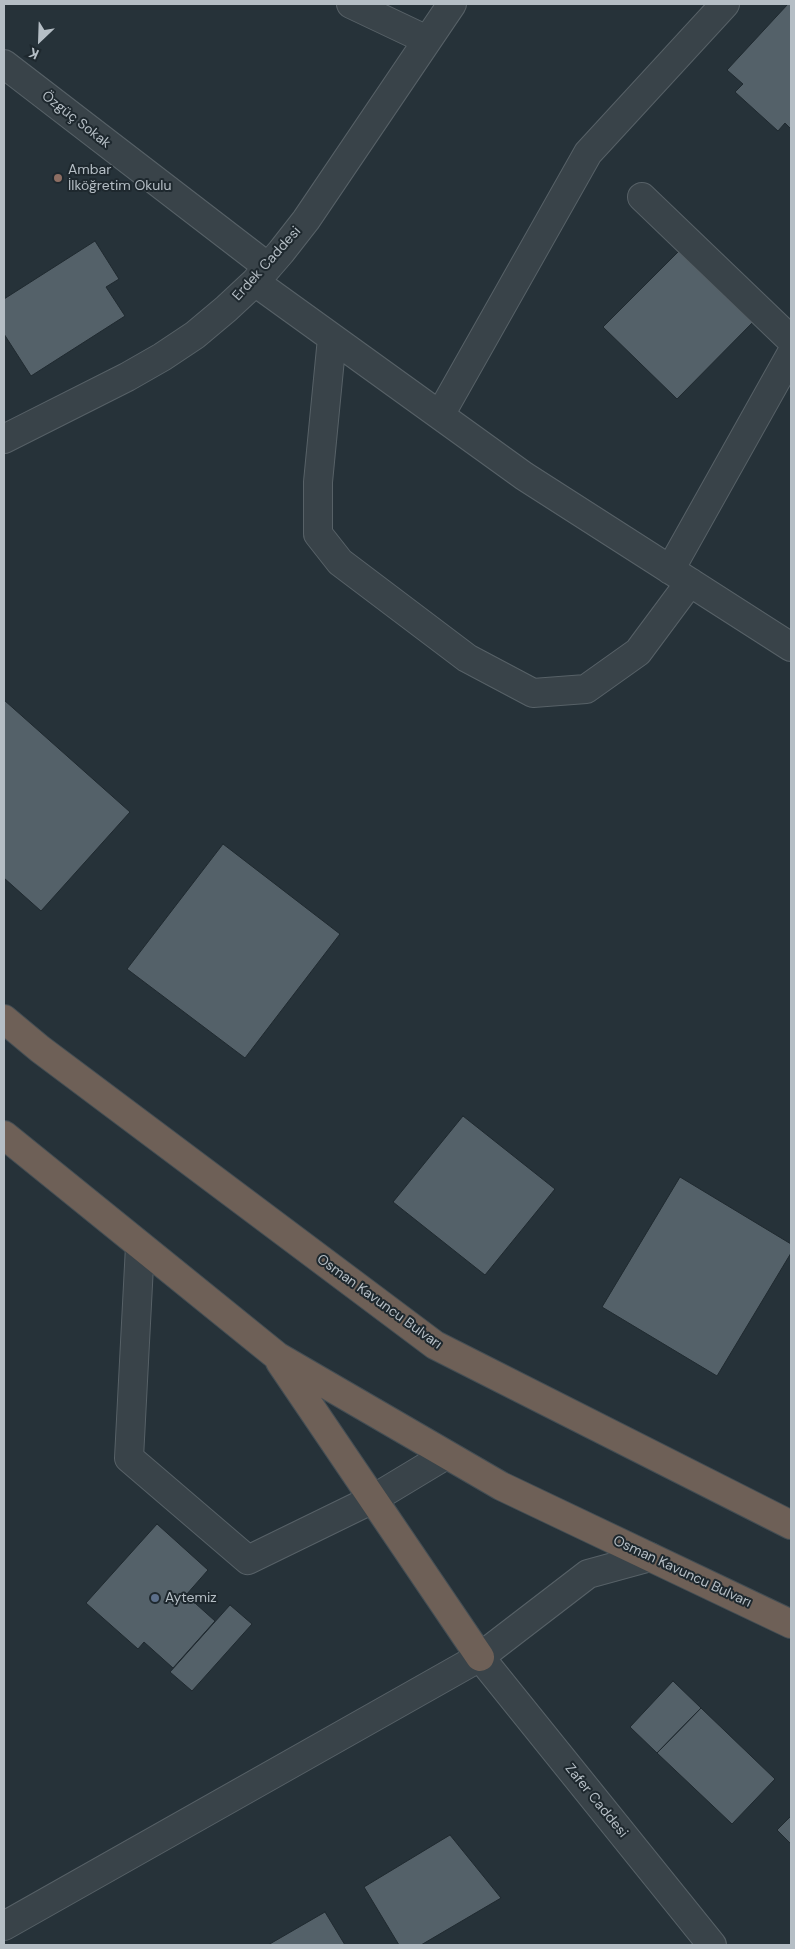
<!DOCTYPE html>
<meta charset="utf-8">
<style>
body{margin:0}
#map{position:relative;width:795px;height:1949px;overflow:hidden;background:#263239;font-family:"DM Sans",sans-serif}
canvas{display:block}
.frame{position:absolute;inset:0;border:5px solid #b5bec5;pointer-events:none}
.north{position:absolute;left:15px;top:15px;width:50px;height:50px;-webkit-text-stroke:4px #1e282e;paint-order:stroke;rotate:204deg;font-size:14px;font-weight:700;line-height:20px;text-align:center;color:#b5bec5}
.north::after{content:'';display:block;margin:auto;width:18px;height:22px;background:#b5bec5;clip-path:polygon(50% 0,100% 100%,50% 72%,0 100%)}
</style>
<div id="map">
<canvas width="795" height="1949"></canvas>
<div class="frame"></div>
<div class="north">K</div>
</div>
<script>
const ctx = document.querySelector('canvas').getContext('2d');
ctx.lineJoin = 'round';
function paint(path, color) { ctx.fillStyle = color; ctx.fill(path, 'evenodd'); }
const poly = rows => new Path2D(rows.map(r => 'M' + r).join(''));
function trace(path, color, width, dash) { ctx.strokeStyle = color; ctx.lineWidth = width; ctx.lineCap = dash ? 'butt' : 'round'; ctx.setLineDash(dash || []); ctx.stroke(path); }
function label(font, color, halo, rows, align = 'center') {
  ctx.font = font + ' "DM Sans",sans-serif'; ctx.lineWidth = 4; ctx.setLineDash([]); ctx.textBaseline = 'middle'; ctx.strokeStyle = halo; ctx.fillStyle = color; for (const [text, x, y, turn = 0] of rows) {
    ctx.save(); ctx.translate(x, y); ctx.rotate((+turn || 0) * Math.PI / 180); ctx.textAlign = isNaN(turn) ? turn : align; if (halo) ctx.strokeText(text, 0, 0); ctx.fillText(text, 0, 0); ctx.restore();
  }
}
const building = poly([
 [788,4,791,4,791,129,785,123,778,131,735,92,743,84,727,70,788,4],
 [95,241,119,279,106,287,125,316,31,376,4,334,4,299,95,241],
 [683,247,756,319,677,399,603,327,683,247],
 [4,700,130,812,41,911,4,878,4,700],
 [223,844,340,934,245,1058,127,969,223,844],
 [463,1116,555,1189,485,1275,393,1202,463,1116],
 [680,1177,791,1244,791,1253,717,1376,602,1307,680,1177],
 [157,1524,208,1570,186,1595,215,1621,173,1668,144,1642,138,1649,86,1603,157,1524],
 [230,1605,252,1624,192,1691,170,1672,230,1605],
 [673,1681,701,1708,657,1753,630,1727,673,1681],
 [701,1708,775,1779,732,1824,657,1753,701,1708],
 [791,1816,791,1844,777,1830,791,1816],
 [450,1835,501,1898,421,1945,399,1945,364,1887,450,1835],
 [325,1912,345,1945,268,1945,325,1912]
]);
paint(building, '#546169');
trace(building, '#202a30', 1);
const minor = poly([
 [351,4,427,40],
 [4,64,268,267],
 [642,197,791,340],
 [255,282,524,476,791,647],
 [332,338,318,482,318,534,340,562,467,658,533,693,586,689,638,652,690,582],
 [440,415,588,153,725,4],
 [4,439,127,377,162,357,195,335,226,309,255,282,281,252,306,220,452,4],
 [670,570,791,354],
 [140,1246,129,1458,248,1560,373,1499,446,1455],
 [480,1657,712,1945],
 [4,1926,480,1657,588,1574,650,1557]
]);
const highway = poly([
 [4,1019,40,1049,435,1345,791,1525],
 [4,1135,277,1356,501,1486,791,1624],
 [280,1362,480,1657]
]);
trace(minor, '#576167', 30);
trace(highway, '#444e54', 30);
trace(minor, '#394349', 28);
trace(highway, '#6e6057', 28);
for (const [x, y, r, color] of [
 [58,178,5,"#8d6e63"],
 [155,1598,5,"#5c6f8a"]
]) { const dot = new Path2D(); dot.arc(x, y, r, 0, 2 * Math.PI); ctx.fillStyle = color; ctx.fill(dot); trace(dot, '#1e282e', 2); }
label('14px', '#b5bec5', '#1e282e', [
 ["Özgüç Sokak",76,120,38],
 ["Erdek Caddesi",267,264,-48],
 ["Osman Kavuncu Bulvarı",379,1302,36],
 ["Osman Kavuncu Bulvarı",682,1572,25],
 ["Zafer Caddesi",596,1801,51]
]);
label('14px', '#b5bec5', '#1e282e', [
 ["Ambar",68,170],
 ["İlköğretim Okulu",68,186],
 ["Aytemiz",165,1598]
], 'left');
</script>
